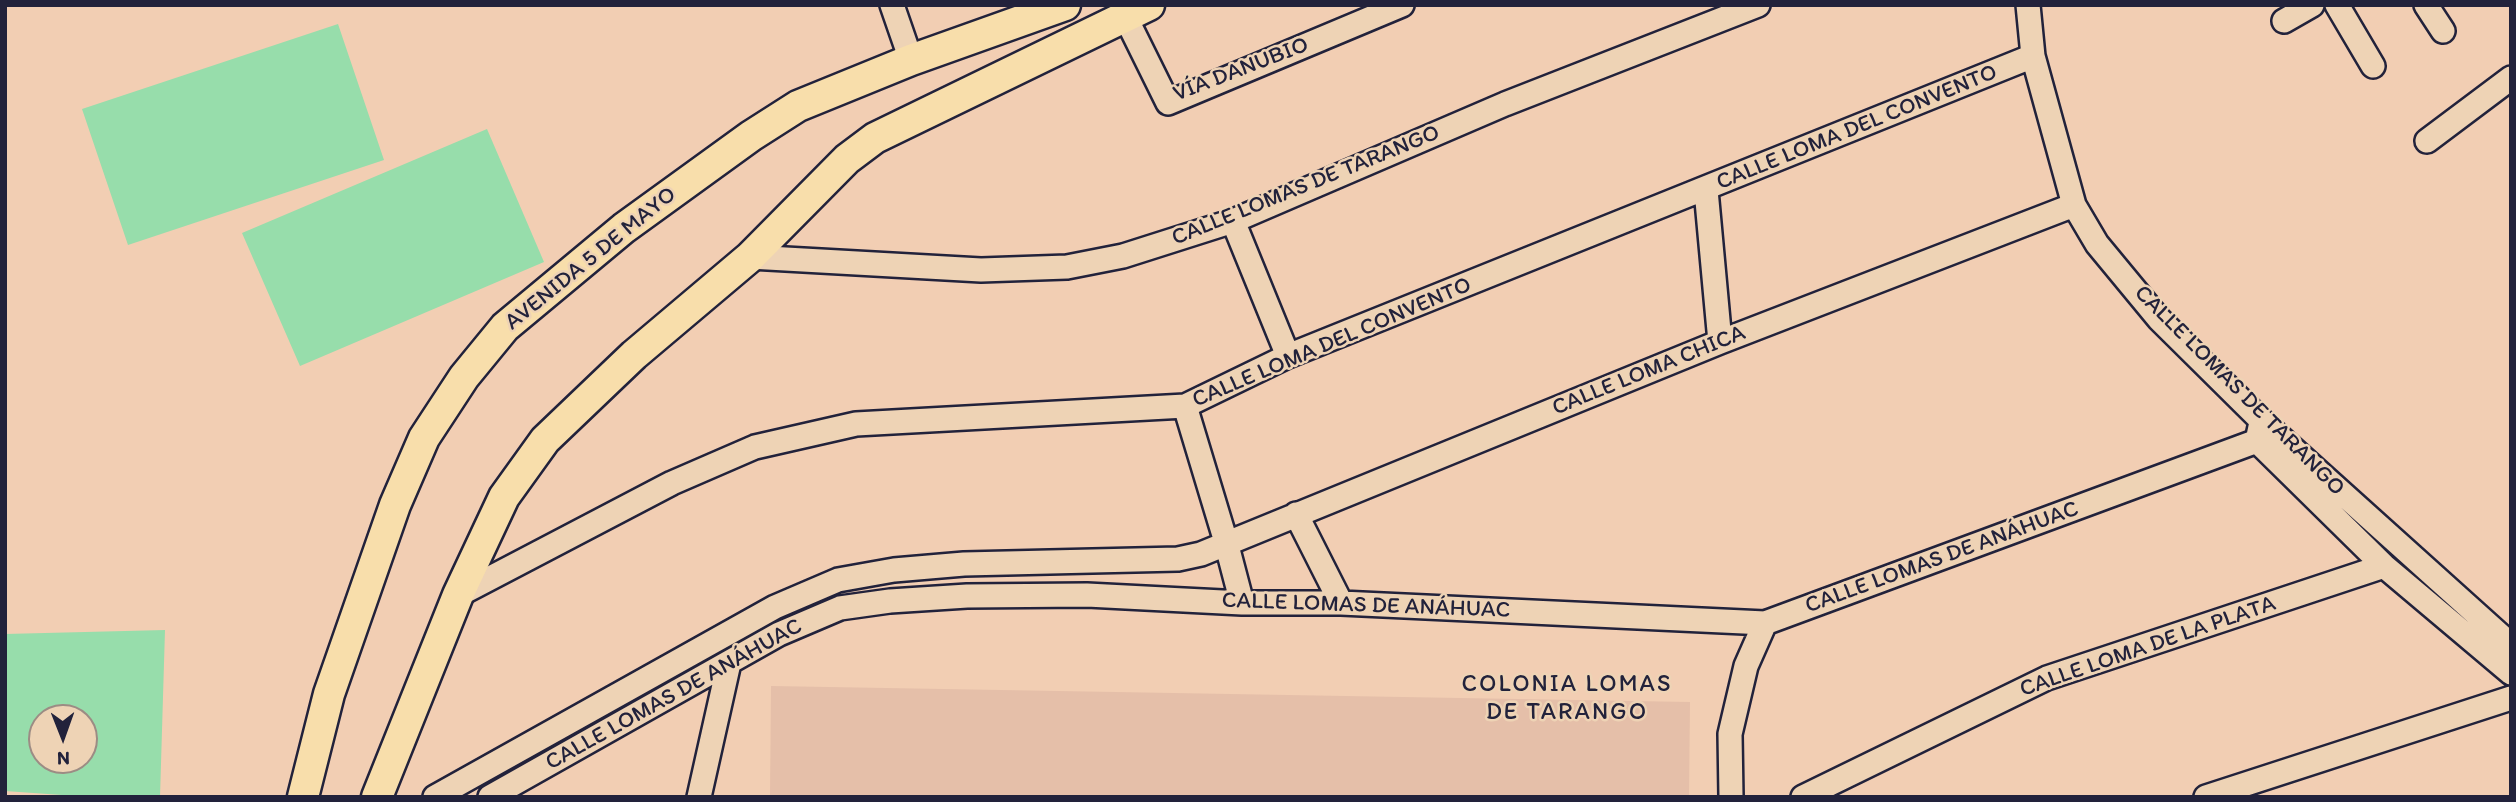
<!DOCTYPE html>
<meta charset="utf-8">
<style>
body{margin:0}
#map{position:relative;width:2516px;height:802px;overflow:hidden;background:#f2ceb3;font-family:Itim,sans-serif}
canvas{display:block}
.frame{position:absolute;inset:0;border:7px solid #22223b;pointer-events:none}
.north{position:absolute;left:28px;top:704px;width:70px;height:70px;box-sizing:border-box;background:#eed3b5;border:2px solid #9c8c84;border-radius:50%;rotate:179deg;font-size:19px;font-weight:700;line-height:28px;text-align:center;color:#22223b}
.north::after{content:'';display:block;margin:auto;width:24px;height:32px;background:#22223b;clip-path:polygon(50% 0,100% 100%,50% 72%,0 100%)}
</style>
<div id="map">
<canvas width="2516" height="802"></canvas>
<div class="frame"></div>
<div class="north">N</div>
</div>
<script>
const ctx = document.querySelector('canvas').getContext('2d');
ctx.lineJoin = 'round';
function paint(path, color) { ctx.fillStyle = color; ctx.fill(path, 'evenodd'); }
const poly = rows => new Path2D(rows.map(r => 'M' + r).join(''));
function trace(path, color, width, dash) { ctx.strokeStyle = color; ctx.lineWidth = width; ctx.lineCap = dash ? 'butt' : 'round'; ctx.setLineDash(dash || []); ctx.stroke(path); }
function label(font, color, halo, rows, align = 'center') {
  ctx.font = font + ' Itim,sans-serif'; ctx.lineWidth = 5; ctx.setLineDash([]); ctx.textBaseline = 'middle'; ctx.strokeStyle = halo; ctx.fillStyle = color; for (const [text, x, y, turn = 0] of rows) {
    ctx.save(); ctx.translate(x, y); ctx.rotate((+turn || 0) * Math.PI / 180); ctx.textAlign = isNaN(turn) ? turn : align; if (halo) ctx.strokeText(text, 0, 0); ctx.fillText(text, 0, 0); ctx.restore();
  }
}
paint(poly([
 [771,686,1690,702,1689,797,770,797]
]), '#e5bfa9');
paint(poly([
 [338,24,384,160,128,245,82,109],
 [487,129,544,262,300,366,242,233],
 [165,630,160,797,90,797,5,791,5,634],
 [42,718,84,718,84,760,42,760]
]), '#97ddab');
const minor = poly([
 [892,5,911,60],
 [2028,5,2033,56,2074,205,2097,244,2159,319,2262,421,2511,645],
 [2337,5,2373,66],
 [2426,5,2443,31],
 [1125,16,1168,103,1402,5],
 [2284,21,2312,5],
 [2427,141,2511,78],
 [1706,190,1720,342],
 [1233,221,1288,356],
 [750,257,981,270,1067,267,1123,256,1233,221,1505,104,1758,5],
 [1185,406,1226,542,1242,603],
 [2260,427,2257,441,2384,566,2511,673],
 [1296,514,1341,603],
 [458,595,672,483,755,447,856,424,1185,406,1288,356,2033,56],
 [435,797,775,607,838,580,894,570,964,564,1178,559,1201,554,1720,342,2074,205],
 [490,797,779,634,840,608,890,601,967,596,1087,595,1242,603,1341,603,1765,623,2257,441],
 [699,797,729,663],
 [1731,797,1730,734,1746,666,1765,623],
 [1803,797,2047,678,2384,566],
 [2206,797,2511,698]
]);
const major = poly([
 [303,797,329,694,395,505,424,438,464,377,505,327,624,228,751,136,798,106,911,60,1065,5],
 [377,797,458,595,504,497,545,440,634,355,750,257,847,159,875,138,1149,5]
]);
trace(minor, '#22223b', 28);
trace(major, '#22223b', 35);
trace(minor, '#eed3b5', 23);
trace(major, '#f8deab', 30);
label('23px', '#22223b', '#eed3b5', [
 ["VÍA DANUBIO",1241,70,-21],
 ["CALLE LOMA DEL CONVENTO",1857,128,-22],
 ["CALLE LOMAS DE TARANGO",1306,186,-22],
 ["AVENIDA 5 DE MAYO",591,259,-39],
 ["CALLE LOMA DEL CONVENTO",1332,343,-23],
 ["CALLE LOMA CHICA",1649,371,-22],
 ["CALLE LOMAS DE TARANGO",2239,391,45],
 ["CALLE LOMAS DE ANÁHUAC",1942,558,-20],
 ["CALLE LOMAS DE ANÁHUAC",1366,606,2],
 ["CALLE LOMA DE LA PLATA",2148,647,-19],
 ["CALLE LOMAS DE ANÁHUAC",674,695,-29]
]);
ctx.letterSpacing = '2px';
label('24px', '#22223b', '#eed3b5', [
 ["COLONIA LOMAS",1567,685],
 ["DE TARANGO",1567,713]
]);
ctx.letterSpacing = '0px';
</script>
